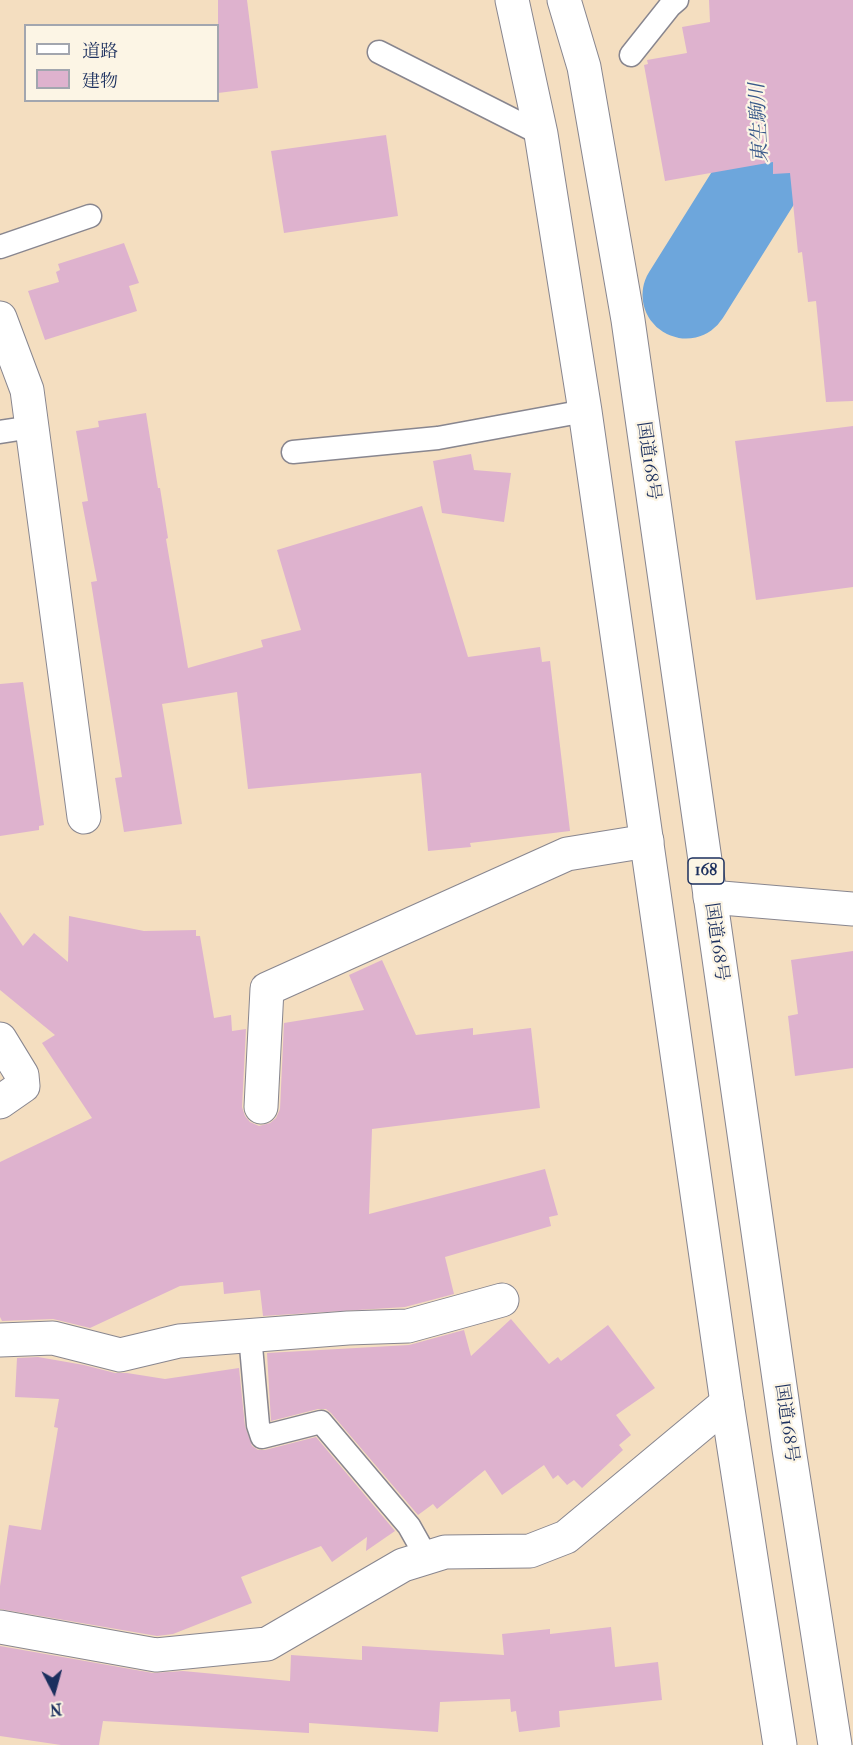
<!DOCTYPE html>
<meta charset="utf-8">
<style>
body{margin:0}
#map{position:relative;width:853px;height:1745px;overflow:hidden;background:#f4dec0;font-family:"IM FELL French Canon","Noto Serif JP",serif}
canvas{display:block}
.legend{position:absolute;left:24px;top:24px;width:195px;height:78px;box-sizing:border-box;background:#fcf5e5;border:2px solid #a2a6af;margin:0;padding:8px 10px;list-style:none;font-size:18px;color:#1b2f5e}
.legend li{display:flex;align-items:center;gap:12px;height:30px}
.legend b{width:30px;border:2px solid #a2a6af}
.north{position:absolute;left:24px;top:1661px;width:60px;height:60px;-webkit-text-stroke:4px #fcf5e5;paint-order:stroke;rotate:174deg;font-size:16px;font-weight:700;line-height:24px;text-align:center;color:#1b2f5e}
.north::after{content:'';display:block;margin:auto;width:21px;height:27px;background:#1b2f5e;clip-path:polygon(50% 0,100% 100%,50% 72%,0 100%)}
</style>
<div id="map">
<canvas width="853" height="1745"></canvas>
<ul class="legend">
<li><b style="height:8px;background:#fff"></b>道路</li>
<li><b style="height:16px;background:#deb2ce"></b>建物</li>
</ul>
<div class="north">N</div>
</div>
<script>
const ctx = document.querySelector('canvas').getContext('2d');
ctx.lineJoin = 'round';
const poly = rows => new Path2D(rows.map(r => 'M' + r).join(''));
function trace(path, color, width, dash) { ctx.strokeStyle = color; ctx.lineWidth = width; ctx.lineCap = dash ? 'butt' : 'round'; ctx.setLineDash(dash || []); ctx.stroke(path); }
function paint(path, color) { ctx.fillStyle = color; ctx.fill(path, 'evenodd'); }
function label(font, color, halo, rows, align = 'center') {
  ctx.font = font + ' "IM FELL French Canon","Noto Serif JP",serif'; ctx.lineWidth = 4.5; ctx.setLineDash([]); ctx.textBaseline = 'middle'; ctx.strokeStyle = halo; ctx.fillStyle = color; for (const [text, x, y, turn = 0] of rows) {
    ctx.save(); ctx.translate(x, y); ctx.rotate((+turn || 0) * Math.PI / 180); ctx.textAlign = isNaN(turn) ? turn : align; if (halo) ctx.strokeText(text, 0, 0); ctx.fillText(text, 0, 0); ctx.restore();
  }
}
trace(poly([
 [686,295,763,172,756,45,759,0]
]), '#6da6dc', 87);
paint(poly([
 [218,0,247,0,258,88,218,93],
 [709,0,853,0,853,401,826,402,816,301,808,302,802,252,798,253,790,173,773,174,773,162,665,181,644,65,648,64,647,60,687,53,682,27,710,22],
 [386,135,398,216,284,233,271,151],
 [124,243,139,283,129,286,137,311,45,340,28,291,59,282,56,272,60,270,58,264],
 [146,413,158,488,160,488,168,538,166,539,188,668,263,647,261,640,301,630,277,550,422,506,468,657,540,647,542,662,550,661,570,831,470,843,471,847,428,851,421,773,248,789,237,692,162,704,182,824,124,832,115,778,122,777,91,582,97,581,82,502,88,501,76,431,99,427,98,421],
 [853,426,853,587,756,600,735,441],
 [471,454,474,470,511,473,504,522,442,513,433,461],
 [23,682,44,825,39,826,39,830,0,836,0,684],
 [0,912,23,946,34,933,68,962,69,916,144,931,196,930,196,936,200,936,214,1018,231,1015,232,1031,246,1029,242,1107,245,1116,250,1122,259,1126,270,1123,276,1118,280,1109,284,1023,364,1010,349,975,382,960,416,1035,473,1028,473,1035,531,1028,540,1108,372,1129,369,1214,545,1169,558,1215,549,1217,551,1226,445,1257,454,1294,405,1307,263,1316,260,1290,224,1294,223,1282,180,1286,90,1328,53,1319,2,1321,0,1317,0,1162,92,1118,42,1043,55,1035,0,990],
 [853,951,853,1068,795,1076,788,1016,798,1014,791,960],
 [511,1319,549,1364,558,1357,561,1361,608,1325,655,1388,616,1415,631,1435,619,1445,623,1450,582,1488,574,1480,567,1485,558,1475,553,1479,544,1465,502,1495,485,1470,437,1509,433,1504,418,1515,331,1413,326,1409,318,1409,271,1421,267,1353,409,1345,464,1330,471,1356],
 [38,1357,84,1365,115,1373,127,1373,165,1379,239,1368,245,1426,252,1446,258,1450,265,1450,316,1437,395,1531,366,1551,367,1537,332,1562,321,1546,241,1577,252,1603,173,1634,157,1636,0,1609,0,1586,9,1525,41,1530,58,1428,54,1427,59,1399,15,1397,17,1358],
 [611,1627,615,1667,658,1662,662,1700,559,1711,560,1727,519,1732,516,1711,511,1712,510,1699,440,1702,438,1732,309,1723,309,1733,103,1721,99,1745,61,1745,0,1736,0,1646,153,1673,183,1671,290,1681,291,1655,362,1660,362,1646,504,1655,502,1634,550,1629,550,1634]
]), '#deb2ce');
const service = poly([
 [379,52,541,134],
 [631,55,670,6,677,0],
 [0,247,90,216],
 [0,432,32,427],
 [293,452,438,438,585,411],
 [250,1335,258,1425,262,1437,321,1422,409,1526,427,1558]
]);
const minor = poly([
 [0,318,27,390,84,817],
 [710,897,853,909],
 [0,1039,22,1075,23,1086,0,1102],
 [261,1107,267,989,567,854,647,841],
 [0,1340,53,1338,120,1355,179,1341,348,1328,408,1326,502,1300],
 [0,1627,156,1655,267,1644,403,1565,445,1552,530,1551,566,1537,727,1403]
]);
const trunk = poly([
 [512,0,541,134,585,411,727,1403,780,1745],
 [564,0,584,67,628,320,789,1449,835,1745]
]);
trace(service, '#88868f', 25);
trace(minor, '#88868f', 35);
trace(trunk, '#88868f', 35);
trace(service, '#fff', 22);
trace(minor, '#fff', 33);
trace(trunk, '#fff', 33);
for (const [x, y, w] of [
 [706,871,36]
]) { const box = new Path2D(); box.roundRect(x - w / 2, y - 13, w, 26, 4.5); ctx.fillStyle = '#fcf5e5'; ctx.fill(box); trace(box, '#1b2f5e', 1.5); }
label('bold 16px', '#1b2f5e', null, [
 ["168",706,871]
]);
label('18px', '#1b2f5e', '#fcf5e5', [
 ["国道168号",648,461,82],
 ["国道168号",716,942,82],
 ["国道168号",786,1423,82]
]);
label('italic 20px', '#38598a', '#fcf5e5', [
 ["東生駒川",760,123,-93]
]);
</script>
